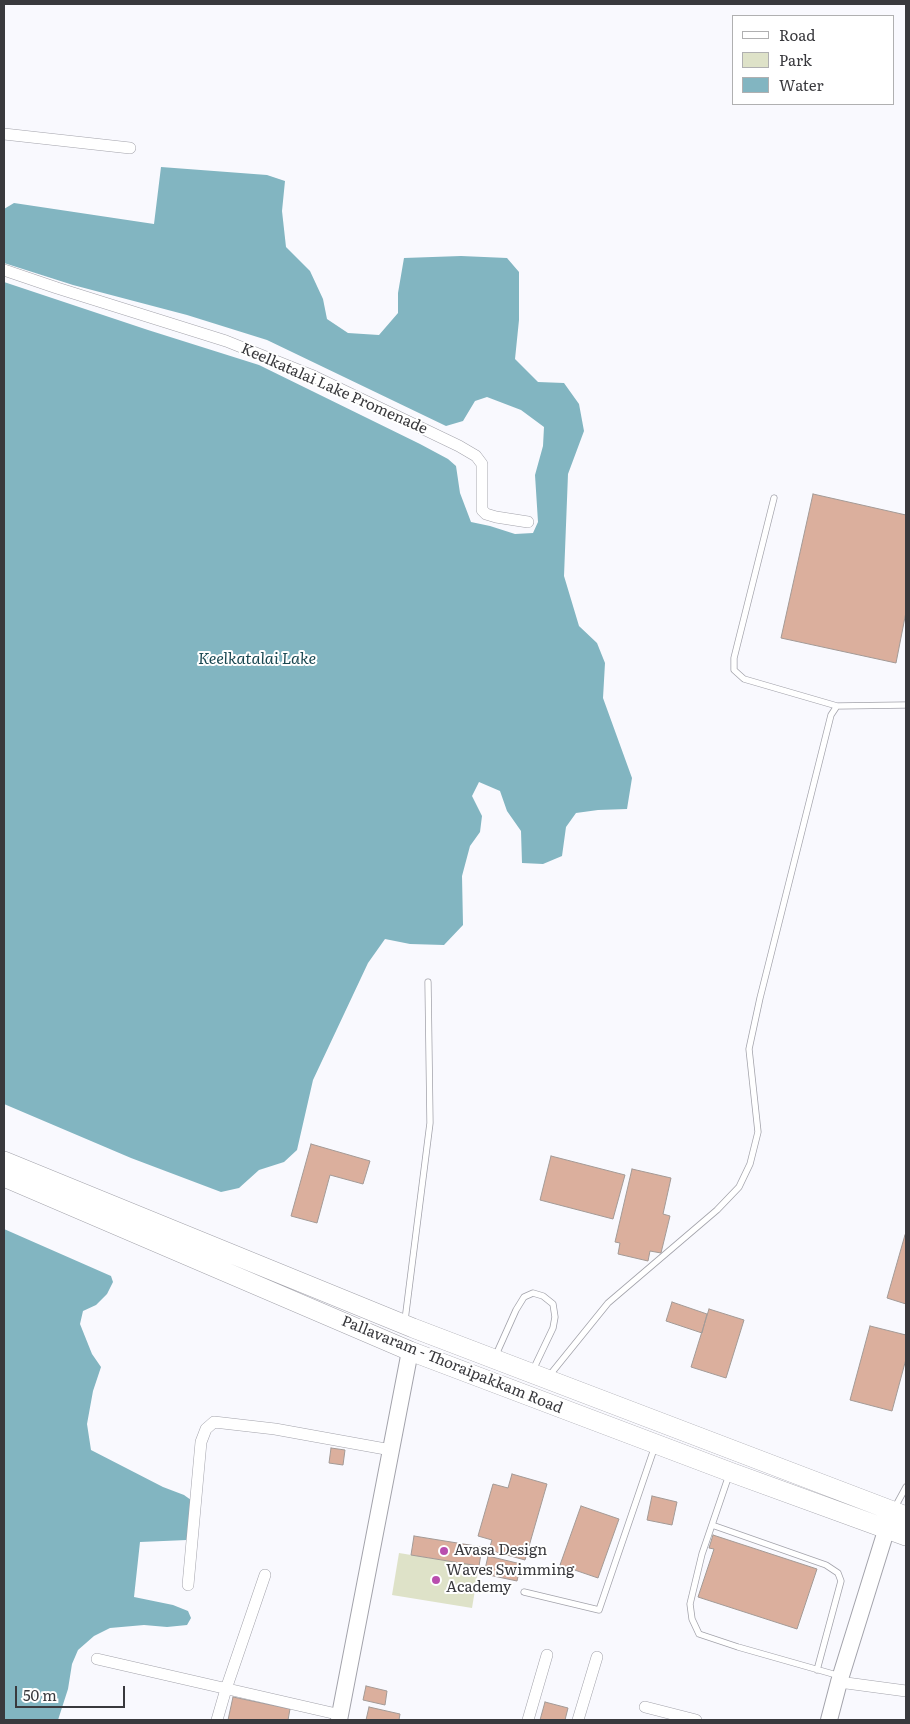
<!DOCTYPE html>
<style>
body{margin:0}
#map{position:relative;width:910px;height:1724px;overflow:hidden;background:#f9f9fe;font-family:Literata,serif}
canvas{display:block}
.frame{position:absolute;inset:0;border:5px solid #39393d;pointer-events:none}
.legend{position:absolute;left:732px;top:15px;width:162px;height:90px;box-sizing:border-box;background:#fff;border:1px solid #b0b0b1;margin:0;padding:6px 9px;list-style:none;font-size:15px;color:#39393d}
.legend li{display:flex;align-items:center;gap:10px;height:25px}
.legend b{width:25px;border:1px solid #b0b0b1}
.scale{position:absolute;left:15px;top:1686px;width:110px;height:22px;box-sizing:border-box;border:2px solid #39393d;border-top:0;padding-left:6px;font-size:15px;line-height:18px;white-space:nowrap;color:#39393d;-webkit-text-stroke:4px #fff;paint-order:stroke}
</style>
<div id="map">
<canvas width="910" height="1724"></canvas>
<div class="frame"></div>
<ul class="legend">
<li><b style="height:6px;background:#fff"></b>Road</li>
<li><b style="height:14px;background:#dee2c8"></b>Park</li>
<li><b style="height:14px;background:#82b5c1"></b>Water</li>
</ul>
<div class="scale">50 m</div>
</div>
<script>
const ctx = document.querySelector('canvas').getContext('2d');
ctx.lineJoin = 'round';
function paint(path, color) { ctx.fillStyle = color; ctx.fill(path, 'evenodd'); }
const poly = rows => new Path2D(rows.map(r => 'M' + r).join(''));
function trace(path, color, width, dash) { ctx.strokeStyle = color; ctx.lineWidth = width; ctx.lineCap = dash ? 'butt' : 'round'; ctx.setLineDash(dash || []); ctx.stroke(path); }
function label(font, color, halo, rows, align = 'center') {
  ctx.font = font + ' Literata,serif'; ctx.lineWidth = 4; ctx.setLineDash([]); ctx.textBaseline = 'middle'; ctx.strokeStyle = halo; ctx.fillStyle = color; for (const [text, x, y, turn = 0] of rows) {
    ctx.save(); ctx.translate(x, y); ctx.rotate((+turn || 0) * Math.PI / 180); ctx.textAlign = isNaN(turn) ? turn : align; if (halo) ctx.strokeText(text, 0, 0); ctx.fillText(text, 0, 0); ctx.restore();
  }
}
paint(poly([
 [399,1553,479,1566,472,1608,392,1595]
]), '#dee2c8');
paint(poly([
 [161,167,267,175,285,181,282,211,286,247,310,271,323,299,327,319,348,333,379,335,398,313,398,293,404,258,461,256,507,258,519,272,519,320,515,359,538,382,564,383,579,404,584,431,568,474,564,576,579,626,597,643,605,663,603,698,632,778,627,809,598,810,576,813,566,827,562,856,543,864,522,863,521,831,507,811,500,791,479,782,472,796,482,816,480,832,470,846,462,876,463,925,444,945,410,944,385,939,368,963,313,1080,297,1150,284,1162,259,1170,239,1188,221,1192,131,1158,4,1104,4,282,148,330,259,365,420,444,448,459,456,466,460,493,471,522,490,526,515,534,533,533,538,522,535,475,543,446,544,427,521,410,487,397,475,401,463,421,446,426,267,340,187,315,73,285,4,263,4,209,14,203,154,224],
 [4,1229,111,1276,113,1282,107,1294,96,1305,83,1311,80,1324,92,1354,101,1367,93,1391,87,1424,91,1450,163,1487,184,1495,191,1500,187,1540,140,1542,134,1597,173,1605,188,1611,191,1618,187,1625,167,1627,144,1625,110,1628,94,1636,78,1650,72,1664,68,1689,58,1720,4,1720]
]), '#82b5c1');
const building = poly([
 [813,494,906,515,906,612,896,663,781,638,813,494],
 [311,1144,370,1161,363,1184,330,1175,317,1223,291,1216,311,1144],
 [551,1156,625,1175,613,1219,540,1200,551,1156],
 [632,1169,671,1178,663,1214,670,1216,661,1253,650,1251,648,1261,618,1254,620,1243,615,1242,632,1169],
 [905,1235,906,1235,906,1304,887,1298,905,1235],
 [672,1302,707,1314,702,1333,666,1321,672,1302],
 [709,1309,744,1320,726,1378,691,1367,709,1309],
 [870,1326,906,1335,906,1359,892,1411,850,1400,870,1326],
 [331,1448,345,1450,343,1465,329,1463,331,1448],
 [512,1474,547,1484,525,1560,489,1550,492,1540,478,1536,493,1484,508,1488,512,1474],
 [652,1496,677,1502,672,1525,647,1520,652,1496],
 [581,1506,619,1519,598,1578,560,1565,581,1506],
 [713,1535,817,1569,797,1629,698,1597,714,1549,709,1548,713,1535],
 [414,1536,482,1547,479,1566,411,1555,414,1536],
 [488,1556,521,1564,517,1581,484,1574,488,1556],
 [366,1686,387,1691,385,1705,363,1700,366,1686],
 [233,1697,290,1709,288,1720,228,1720,233,1697],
 [545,1702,568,1708,565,1720,540,1720,545,1702],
 [369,1707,400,1714,399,1720,366,1720,369,1707]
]);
paint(building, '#dbaf9d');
trace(building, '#a39a96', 1);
const lane = poly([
 [774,498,734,658,734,670,744,679,837,706],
 [405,1320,430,1123,428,982],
 [495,1357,516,1310,524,1297,533,1293,543,1296,553,1304,555,1317,553,1328,532,1372],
 [549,1376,608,1303,717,1210,739,1187,750,1164,758,1132,749,1049,760,998,831,715,837,706,906,705],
 [729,1475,702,1554,690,1604,692,1619,699,1634,738,1647,840,1676],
 [894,1509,906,1487],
 [712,1525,826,1565,838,1573,841,1581,817,1670],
 [524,1592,599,1610,655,1446]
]);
const street = poly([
 [4,134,130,148],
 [4,270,57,288,226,341,311,375,459,446,476,456,482,464,482,510,486,514,496,517,528,522],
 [188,1585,201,1442,206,1429,214,1422,275,1429,391,1450],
 [97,1659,341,1715],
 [839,1682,906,1691],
 [645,1707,696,1720],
 [217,1720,226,1689,265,1575],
 [528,1720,547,1655],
 [578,1720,597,1657]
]);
const secondary = poly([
 [339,1720,410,1351],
 [829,1720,839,1682,890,1518]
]);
const primary = poly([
 [4,1161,413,1328,906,1516],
 [4,1177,410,1351,730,1472,906,1536]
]);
trace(lane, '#a3a3ab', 7);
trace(street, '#a3a3ab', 12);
trace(secondary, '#a3a3ab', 18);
trace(primary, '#a3a3ab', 20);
trace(lane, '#fff', 5.5);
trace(street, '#fff', 11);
trace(secondary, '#fff', 16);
trace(primary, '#fff', 19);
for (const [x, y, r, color] of [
 [444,1551,5,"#b94eae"],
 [436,1580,5,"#b94eae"]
]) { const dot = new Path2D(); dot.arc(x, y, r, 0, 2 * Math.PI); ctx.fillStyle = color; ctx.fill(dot); trace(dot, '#fff', 2); }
label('15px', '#39393d', '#fff', [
 ["Keelkatalai Lake Promenade",334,389,24],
 ["Pallavaram - Thoraipakkam Road",452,1365,22]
]);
label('15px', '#39393d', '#fff', [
 ["Avasa Design",454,1551],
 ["Waves Swimming",446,1571],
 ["Academy",446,1588]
], 'left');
label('italic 16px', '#194751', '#fff', [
 ["Keelkatalai Lake",257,659]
]);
</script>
